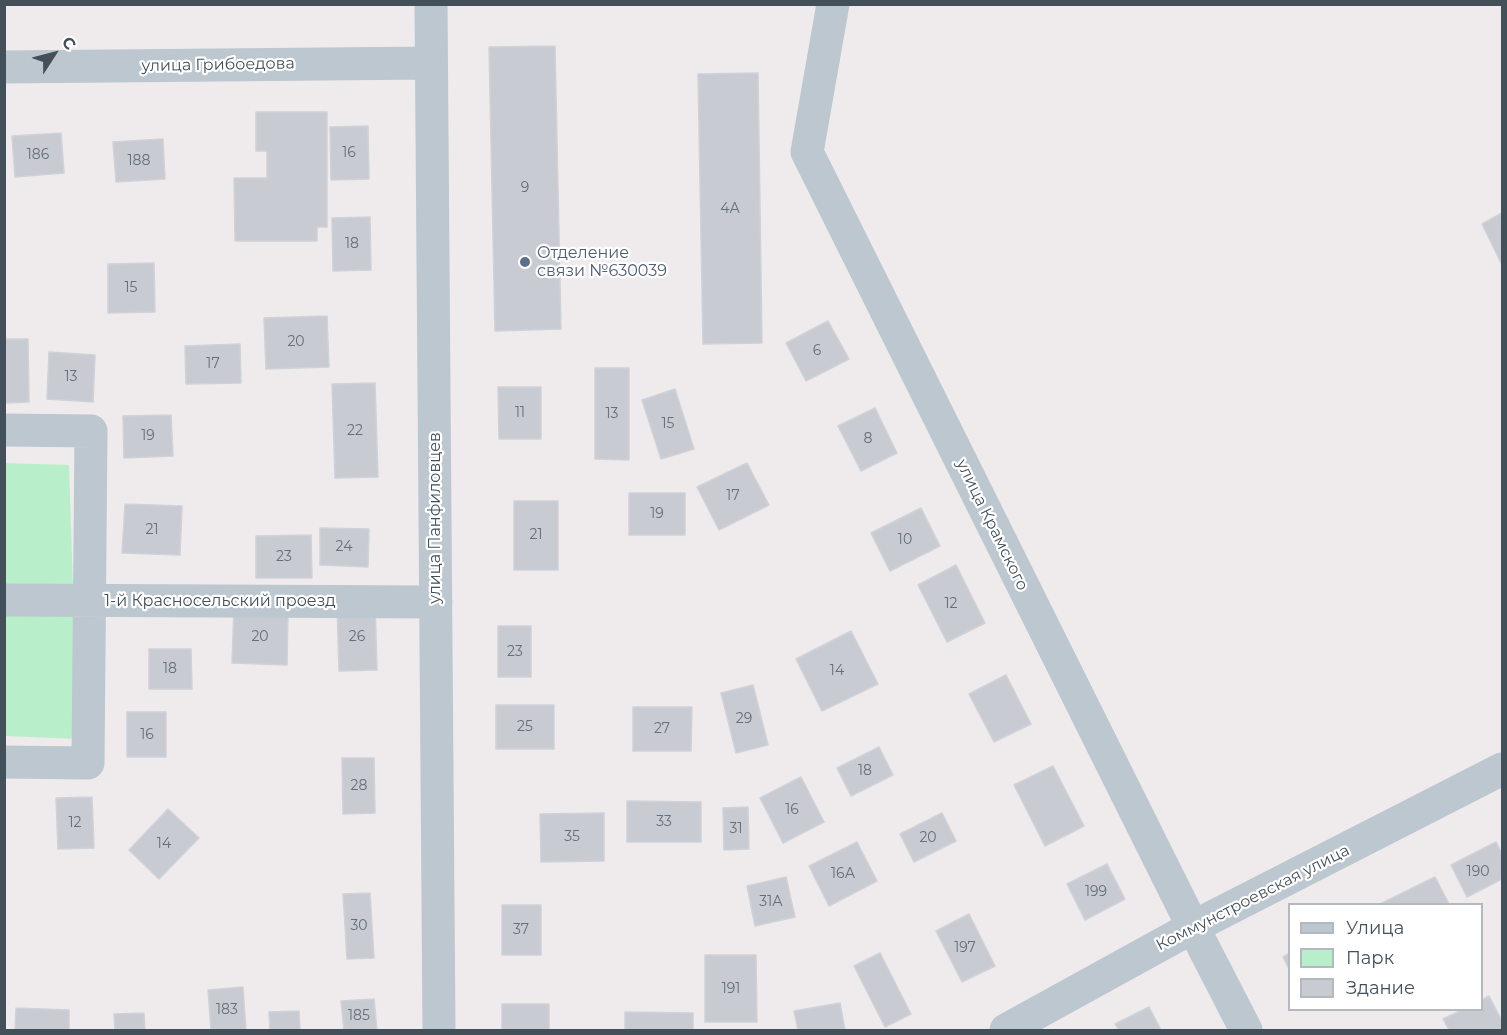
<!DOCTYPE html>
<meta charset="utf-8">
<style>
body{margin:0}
#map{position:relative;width:1507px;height:1035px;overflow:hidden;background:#efebec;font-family:Montserrat,sans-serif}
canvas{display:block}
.frame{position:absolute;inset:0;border:6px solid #445059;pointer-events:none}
.legend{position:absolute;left:1288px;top:903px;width:195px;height:108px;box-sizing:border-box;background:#fff;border:2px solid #b4b9bd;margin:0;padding:8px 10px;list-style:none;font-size:18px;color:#445059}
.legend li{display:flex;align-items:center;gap:12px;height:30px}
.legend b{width:30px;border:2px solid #b4b9bd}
.north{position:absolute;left:24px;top:24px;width:60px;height:60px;-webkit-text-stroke:4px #fff;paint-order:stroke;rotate:54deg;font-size:16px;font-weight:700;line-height:24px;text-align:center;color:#445059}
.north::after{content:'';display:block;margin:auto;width:21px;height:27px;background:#445059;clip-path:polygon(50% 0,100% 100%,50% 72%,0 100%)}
</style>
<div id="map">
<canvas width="1507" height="1035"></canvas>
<div class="frame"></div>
<ul class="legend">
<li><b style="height:8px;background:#bcc7cf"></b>Улица</li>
<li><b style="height:16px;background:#b8efca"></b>Парк</li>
<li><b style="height:16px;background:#c8cbd1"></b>Здание</li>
</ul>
<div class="north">С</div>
</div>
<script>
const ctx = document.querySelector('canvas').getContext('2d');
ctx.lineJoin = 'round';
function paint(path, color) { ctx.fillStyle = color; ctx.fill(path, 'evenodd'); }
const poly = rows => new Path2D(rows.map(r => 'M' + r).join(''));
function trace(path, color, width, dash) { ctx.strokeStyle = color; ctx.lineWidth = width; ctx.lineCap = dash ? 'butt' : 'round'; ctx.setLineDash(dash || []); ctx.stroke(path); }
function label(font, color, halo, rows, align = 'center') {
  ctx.font = font + ' Montserrat,sans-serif'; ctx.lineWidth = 4.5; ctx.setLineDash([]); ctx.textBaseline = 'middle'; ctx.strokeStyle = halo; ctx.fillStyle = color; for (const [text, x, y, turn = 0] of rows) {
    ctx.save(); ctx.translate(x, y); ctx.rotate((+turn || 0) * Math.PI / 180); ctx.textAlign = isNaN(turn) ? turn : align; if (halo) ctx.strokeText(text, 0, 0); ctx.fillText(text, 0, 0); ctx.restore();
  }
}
paint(poly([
 [5,463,69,465,78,739,5,736]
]), '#b8efca');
const building = poly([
 [555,46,561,329,495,331,489,47,555,46],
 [758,73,762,343,703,344,698,74,758,73],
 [256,112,327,112,327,227,317,227,317,241,235,241,234,178,267,178,267,151,256,151,256,112],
 [368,126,369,179,331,180,330,127,368,126],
 [61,133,64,173,15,177,12,136,61,133],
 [163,139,165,179,116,182,113,142,163,139],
 [1502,213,1502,265,1482,224,1502,213],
 [370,217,371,270,333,271,332,218,370,217],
 [154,263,155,312,108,313,108,264,154,263],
 [327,316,329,367,266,369,264,318,327,316],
 [828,321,849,359,806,381,786,343,828,321],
 [4,339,28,339,29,402,4,403,4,339],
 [240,344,241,383,186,384,185,346,240,344],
 [49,352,95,355,93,402,47,399,49,352],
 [595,368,629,368,629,460,595,459,595,368],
 [375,383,378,477,335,478,332,384,375,383],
 [498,387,541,387,541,439,499,439,498,387],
 [675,389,694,449,661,459,642,400,675,389],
 [875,408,897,453,861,471,838,426,875,408],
 [171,415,173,456,124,458,123,416,171,415],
 [747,463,769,505,719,530,697,487,747,463],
 [629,493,685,493,685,535,629,535,629,493],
 [514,501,558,501,558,570,514,570,514,501],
 [125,504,182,506,180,555,122,553,125,504],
 [921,508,940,546,890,571,871,533,921,508],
 [320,528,369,529,368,567,320,565,320,528],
 [311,535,312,578,256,578,256,536,311,535],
 [956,565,985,623,947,642,918,585,956,565],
 [375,603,377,670,339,671,337,604,375,603],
 [234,608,288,610,287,665,232,663,234,608],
 [498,626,531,626,531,677,498,677,498,626],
 [851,631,878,684,822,711,796,659,851,631],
 [149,649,191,649,192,689,149,689,149,649],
 [1006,675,1031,724,994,742,969,694,1006,675],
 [753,685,768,745,736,753,721,693,753,685],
 [496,705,554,705,554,749,496,749,496,705],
 [633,707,692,707,691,751,633,751,633,707],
 [127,712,166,712,166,757,127,757,127,712],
 [879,747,893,775,851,796,837,768,879,747],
 [342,758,374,758,375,813,343,814,342,758],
 [1053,766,1084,826,1045,846,1014,785,1053,766],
 [801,777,824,822,783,843,760,798,801,777],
 [92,797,94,848,58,849,56,798,92,797],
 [627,801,701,802,701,842,627,842,627,801],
 [748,807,749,849,724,850,723,808,748,807],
 [168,809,199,838,159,879,129,850,168,809],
 [604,813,604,861,541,862,540,814,604,813],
 [942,813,956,841,914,862,900,834,942,813],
 [857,842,877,881,829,906,809,866,857,842],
 [1496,842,1502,854,1502,879,1467,897,1451,865,1496,842],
 [1107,864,1125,899,1085,920,1067,884,1107,864],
 [786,877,795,917,755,926,747,886,786,877],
 [1435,877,1449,904,1380,904,1435,877],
 [370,893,374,958,347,959,343,894,370,893],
 [502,905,541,905,541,955,502,955,502,905],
 [969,914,995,966,962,982,936,931,969,914],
 [880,953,911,1014,885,1027,854,966,880,953],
 [1290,953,1290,971,1283,957,1290,953],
 [705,955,756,955,757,1022,705,1022,705,955],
 [243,987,246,1030,211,1030,208,990,243,987],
 [1489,996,1502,1021,1502,1030,1449,1030,1443,1019,1462,1010,1482,1010,1482,1000,1489,996],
 [374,999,377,1030,344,1030,341,1001,374,999],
 [840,1003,845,1030,798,1030,794,1011,840,1003],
 [502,1004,549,1004,549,1030,502,1030,502,1004],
 [1149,1007,1161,1030,1119,1030,1115,1024,1149,1007],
 [16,1008,69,1010,69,1030,15,1030,16,1008],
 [299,1011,300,1030,270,1030,269,1012,299,1011],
 [625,1012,693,1013,693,1030,625,1030,625,1012],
 [144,1013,145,1030,115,1030,114,1014,144,1013]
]);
paint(building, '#c8cbd1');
trace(building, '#cfd2d8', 1.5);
trace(poly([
 [431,4,439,1030],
 [833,4,807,152,1193,927,1246,1030],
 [4,67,431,63],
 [4,430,91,431,88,763,4,762],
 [4,600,436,602],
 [1006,1030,1193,927,1502,769]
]), '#bcc7cf', 33);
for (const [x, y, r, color] of [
 [525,262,6,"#5c6f8a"]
]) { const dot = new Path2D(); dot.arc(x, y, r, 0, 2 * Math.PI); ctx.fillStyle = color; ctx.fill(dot); trace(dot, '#fff', 2); }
label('14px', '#656f77', null, [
 ["16",349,153],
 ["186",38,155],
 ["188",139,161],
 ["9",525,188],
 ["4А",730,209],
 ["18",352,244],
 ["15",131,288],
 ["20",296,342],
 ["6",817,351],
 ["17",213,364],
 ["13",71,377],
 ["11",520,413],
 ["13",612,414],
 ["15",668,424],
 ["22",355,431],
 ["19",148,436],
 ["8",868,439],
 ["17",733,496],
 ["19",657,514],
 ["21",152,530],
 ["21",536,535],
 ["10",905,540],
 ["24",344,547],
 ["23",284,557],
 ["12",951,604],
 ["20",260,637],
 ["26",357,637],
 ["23",515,652],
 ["18",170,669],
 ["14",837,671],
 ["29",744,719],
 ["25",525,727],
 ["27",662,729],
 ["16",147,735],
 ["18",865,771],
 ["28",359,786],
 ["16",792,810],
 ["33",664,822],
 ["12",75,823],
 ["31",736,829],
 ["35",572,837],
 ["20",928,838],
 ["14",164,844],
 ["190",1478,872],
 ["16А",843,874],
 ["199",1096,892],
 ["31А",771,902],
 ["30",359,926],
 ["37",521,930],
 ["197",965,948],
 ["191",731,989],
 ["183",227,1010],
 ["185",359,1016]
]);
label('16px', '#445059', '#fff', [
 ["улица Грибоедова",218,65,-1],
 ["улица Панфиловцев",435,518,-90],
 ["улица Крамского",992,525,64],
 ["1-й Красносельский проезд",220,601],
 ["Коммунстроевская улица",1253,898,-27]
]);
label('16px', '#4e5e75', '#fff', [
 ["Отделение",537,253],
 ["связи №630039",537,271]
], 'left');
</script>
